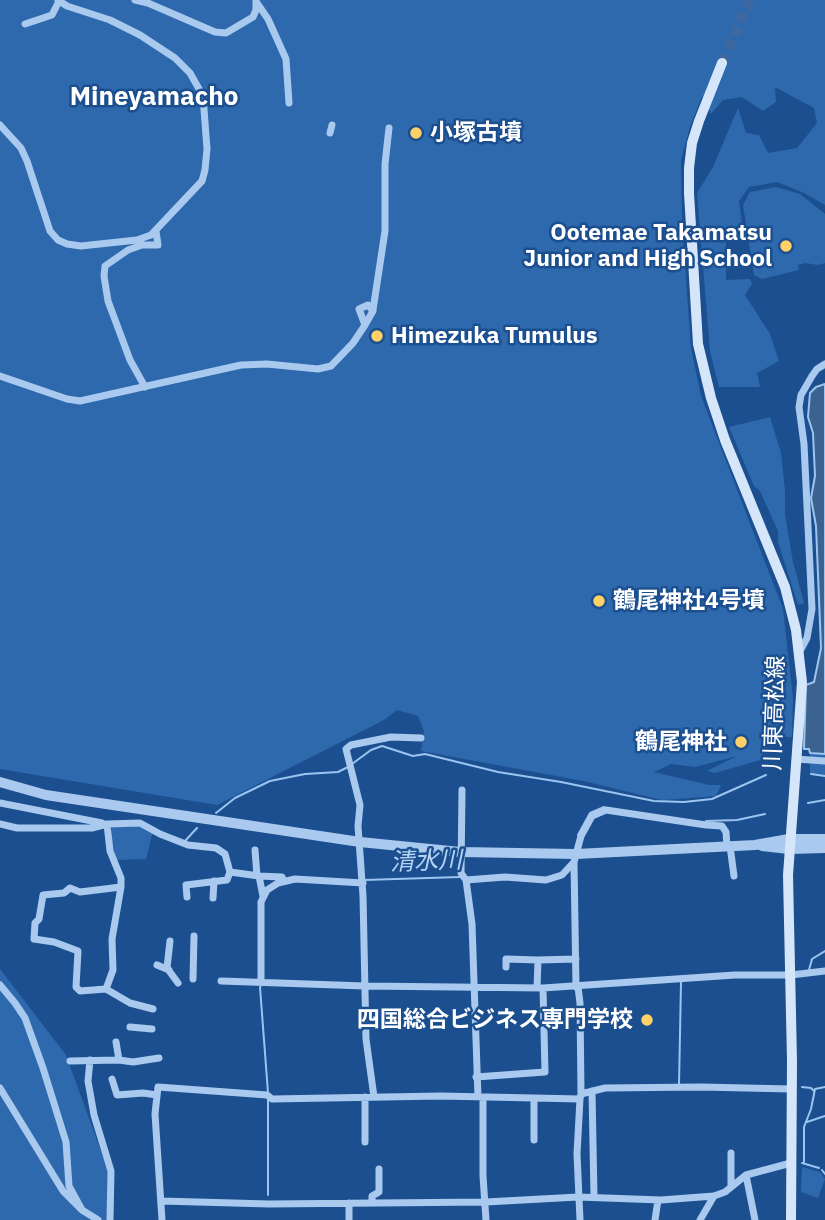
<!DOCTYPE html>
<meta charset="utf-8">
<style>
body{margin:0}
canvas{display:block;background:#1b4f8f}
</style>
<canvas width="825" height="1220"></canvas>
<script>
const ctx = document.querySelector('canvas').getContext('2d');
ctx.lineJoin = 'round';
function paint(path, color) { ctx.fillStyle = color; ctx.fill(path, 'evenodd'); }
const poly = rows => new Path2D(rows.map(r => 'M' + r).join(''));
function trace(path, color, width, dash) { ctx.strokeStyle = color; ctx.lineWidth = width; ctx.lineCap = dash ? 'butt' : 'round'; ctx.setLineDash(dash || []); ctx.stroke(path); }
function label(font, color, halo, rows, align = 'center') {
  ctx.font = font + ' "IBM Plex Sans","Noto Sans JP",sans-serif'; ctx.lineWidth = 5; ctx.setLineDash([]); ctx.textBaseline = 'middle'; ctx.strokeStyle = halo; ctx.fillStyle = color; for (const [text, x, y, turn = 0] of rows) {
    ctx.save(); ctx.translate(x, y); ctx.rotate((+turn || 0) * Math.PI / 180); ctx.textAlign = isNaN(turn) ? turn : align; if (halo) ctx.strokeText(text, 0, 0); ctx.fillText(text, 0, 0); ctx.restore();
  }
}
paint(poly([
 [0,0,825,0,825,205,802,192,777,182,749,187,739,201,744,238,726,241,726,280,750,279,752,284,745,295,770,334,779,361,757,373,760,387,719,387,710,351,697,193,713,167,738,108,746,133,759,135,768,153,797,148,817,123,814,108,775,87,776,102,763,111,742,97,723,100,711,114,702,96,690,127,681,160,682,224,691,348,701,396,783,609,793,698,792,737,784,737,776,746,768,744,760,760,715,773,707,771,737,756,695,767,671,764,654,772,709,785,721,785,716,796,662,800,583,781,421,751,424,731,418,716,397,710,384,720,217,805,0,769],
 [776,187,800,194,825,214,825,263,818,265,805,263,798,265,799,270,762,279,754,275,743,205,750,192],
 [770,417,781,453,785,491,785,515,793,562,804,603,798,605,778,542,778,531,760,491,754,486,729,427],
 [810,753,825,754,825,775,810,774],
 [134,824,153,831,146,859,115,860,112,849,112,825],
 [0,969,66,1055,110,1176,109,1220,0,1220],
 [802,1167,820,1172,825,1179,818,1198,801,1192]
]), '#2e69ad');
const water = poly([
 [825,384,825,754,810,753,809,749,804,749,806,685,814,682,821,648,816,526,811,498,815,476,813,433,808,417,810,393,816,387,825,384]
]);
paint(water, '#3c6290');
trace(water, '#9cc4f0', 2);
trace(poly([
 [352,764,371,750,382,746,413,756,425,754,498,772,561,782,654,801,684,802,712,799,766,775],
 [811,774,825,776],
 [808,803,825,800],
 [216,813,235,798,270,781,305,774,338,772,348,767],
 [706,821,737,820,765,814],
 [578,835,590,813,604,807],
 [185,841,197,828],
 [364,880,460,877],
 [809,970,812,959,825,951],
 [260,987,268,1093],
 [679,1085,681,982],
 [802,1087,811,1088,814,1091],
 [807,1122,825,1116],
 [804,1162,804,1127,811,1109,815,1089,825,1087],
 [802,1163,819,1168],
 [822,1170,825,1174],
 [268,1195,268,1098]
]), '#9cc4f0', 2);
trace(poly([
 [722,63,750,0]
]), '#3d69a0', 10, [10, 5]);
trace(poly([
 [135,0,148,3,215,32,226,33,253,17,256,10,256,0],
 [257,3,268,19,286,59,289,103],
 [25,24,52,15,59,1],
 [0,125,21,148,27,161,50,231,58,240,67,244,81,246,137,240,151,235,202,181,205,170,207,149,203,96,190,73,175,58,140,35,110,20,67,6,58,0],
 [330,133,332,125],
 [373,310,385,231,385,164,389,128],
 [0,376,67,399,80,401,241,365,267,364,318,369,331,366,353,343,365,325,373,311,368,305,359,309,365,325],
 [145,387,130,360,108,301,104,276,105,266,128,250,142,245,158,245,156,231],
 [800,651,807,638,812,609,804,444,799,407,801,395,812,376,817,369,825,364],
 [796,759,825,761],
 [462,790,461,873,466,880,472,924,478,1097],
 [0,803,102,823],
 [0,824,17,828,92,828,107,824,110,851,121,878,121,887,112,939,113,970,106,989],
 [107,824,140,823,160,834,188,845,216,848,225,854,230,872,259,876,263,896],
 [730,846,734,876],
 [255,850,257,876],
 [259,876,282,877,284,881],
 [466,880,505,877,546,880,562,875,574,862],
 [121,887,80,892,70,888,64,893,43,895,39,919,35,923,34,939,54,942,78,951,76,987,80,991,106,989,130,1003,153,1009],
 [187,897,186,885,227,880,230,872],
 [213,898,214,881],
 [170,941,167,968,178,983],
 [157,965,169,970],
 [506,967,506,959,538,960],
 [193,979,194,936],
 [221,981,365,986,543,988,735,975,791,975,825,971],
 [261,983,261,902,267,890,278,883,295,879,363,883],
 [0,985,15,1003,25,1018,43,1068,66,1142,69,1186,82,1210],
 [576,987,574,862,581,836,592,816,606,810,706,825,722,826,726,832,727,846],
 [578,987,580,1003,581,1094],
 [537,988,538,960,576,959],
 [130,1027,152,1029],
 [116,1042,119,1060,133,1062,159,1058],
 [90,1060,88,1081,94,1115,111,1171,110,1220],
 [70,1061,119,1060],
 [476,1077,545,1072,543,988],
 [112,1079,117,1095,143,1093,157,1095],
 [0,1088,63,1191,82,1210,98,1220],
 [592,1091,594,1197],
 [374,1097,366,1039,363,896,358,826,360,805,346,749,351,745,391,737,421,738],
 [483,1097,483,1176,486,1220],
 [534,1140,534,1099],
 [365,1142,365,1097],
 [746,1175,755,1220],
 [731,1186,731,1153],
 [161,1201,269,1204,486,1202,578,1197,661,1200,714,1196,725,1192,746,1175,791,1163],
 [349,1203,349,1220],
 [372,1203,372,1196,379,1192,379,1169],
 [162,1220,155,1114,158,1087,267,1095,272,1099,441,1096,580,1099,581,1094,605,1088,701,1087,791,1089],
 [580,1220,577,1154,580,1099],
 [655,1220,658,1200],
 [700,1220,714,1196]
]), '#a9c9ee', 7);
trace(poly([
 [0,782,46,795,360,842,460,852,576,854,755,845,789,839,825,839],
 [762,846,789,849,825,848]
]), '#a9c9ee', 10);
trace(poly([
 [722,63,699,121,692,143,689,168,689,193,698,344,711,398,725,440,785,587,796,630,802,682,788,875,792,1061,791,1220]
]), '#d6e6fa', 10);
for (const [x, y, r, color] of [
 [416,133,7,"#ffd166"],
 [786,246,7,"#ffd166"],
 [377,336,7,"#ffd166"],
 [599,601,7,"#ffd166"],
 [741,742,7,"#ffd166"],
 [647,1020,7,"#ffd166"]
]) { const dot = new Path2D(); dot.arc(x, y, r, 0, 2 * Math.PI); ctx.fillStyle = color; ctx.fill(dot); trace(dot, '#1b4f8f', 2.5); }
label('bold 23px', '#fff', '#1b4f8f', [
 ["小塚古墳",430,133],
 ["Ootemae Takamatsu",772,233,"right"],
 ["Junior and High School",772,259,"right"],
 ["Himezuka Tumulus",391,336],
 ["鶴尾神社4号墳",613,601],
 ["鶴尾神社",727,742,"right"],
 ["四国総合ビジネス専門学校",633,1020,"right"]
], 'left');
label('23px', '#fff', '#1b4f8f', [
 ["川東高松線",775,713,-88]
]);
label('italic 24px', '#b5d3f5', '#1b4f8f', [
 ["清水川",426,862,-2]
]);
label('bold 26px', '#fff', '#1b4f8f', [
 ["Mineyamacho",154,97]
]);
</script>
